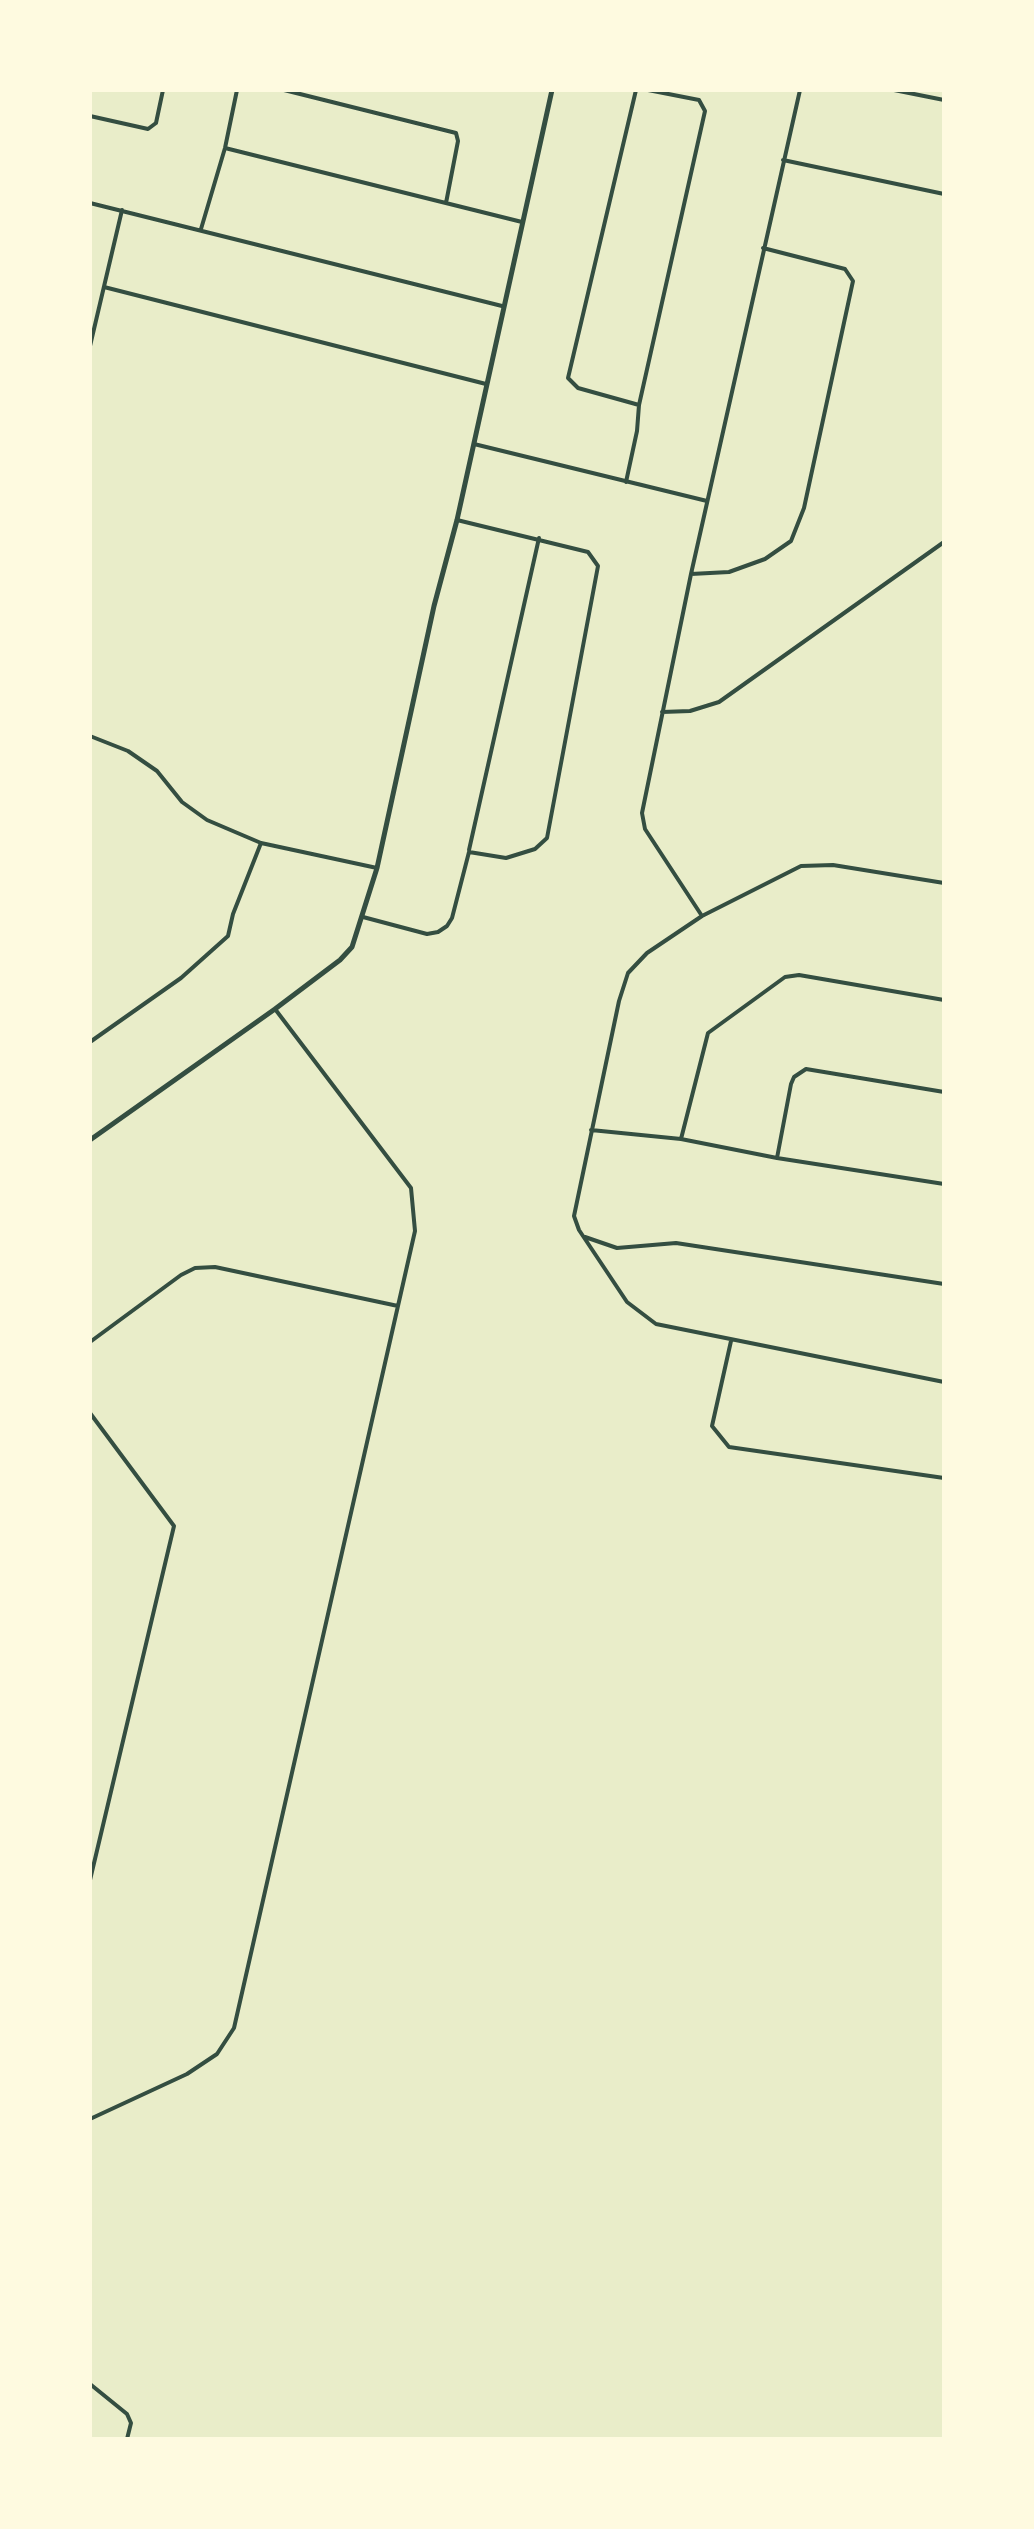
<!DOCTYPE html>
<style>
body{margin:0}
#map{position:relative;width:1034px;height:2529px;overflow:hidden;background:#e9edc9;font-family:"Sofia Sans Condensed",sans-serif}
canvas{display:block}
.frame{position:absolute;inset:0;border:92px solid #fefae0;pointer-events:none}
</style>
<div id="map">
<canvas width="1034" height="2529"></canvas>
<div class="frame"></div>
</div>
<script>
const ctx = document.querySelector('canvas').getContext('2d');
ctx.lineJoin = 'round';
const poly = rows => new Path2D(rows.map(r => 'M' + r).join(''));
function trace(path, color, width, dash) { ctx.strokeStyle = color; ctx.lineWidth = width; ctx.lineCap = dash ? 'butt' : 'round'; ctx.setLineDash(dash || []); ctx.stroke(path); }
trace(poly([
 [284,90,456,133,458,141,446,203],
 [636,90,568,378,578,388,639,405],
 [894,90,944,100],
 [90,116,148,129,156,123,163,90],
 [225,148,522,222],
 [783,160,944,194],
 [90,203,502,306],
 [201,229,225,148,237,90],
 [104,287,486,384],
 [90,346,122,210],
 [474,444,707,501],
 [626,482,637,431,639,405,705,111,699,100,648,90],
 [691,574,729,572,765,559,791,541,804,508,853,281,845,269,763,248],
 [662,712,690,711,719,702,944,542],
 [90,736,128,751,157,771,182,802,207,820,261,843,377,868],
 [469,850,539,538],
 [944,883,833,865,801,866,702,916,647,953,628,973,619,1001,574,1216,579,1230,627,1302,656,1324,944,1382],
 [702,916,645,829,642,813,691,574,800,90],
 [363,917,427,934,438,932,447,926,452,918,469,852,506,858,535,849,547,838,598,566,588,552,457,520],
 [90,1042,181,978,228,936,233,914,261,843],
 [591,1130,681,1139,777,1158,944,1184],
 [681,1139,708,1033,785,977,799,975,944,1000],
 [777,1158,791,1084,794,1077,806,1069,944,1092],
 [585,1237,617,1248,676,1243,944,1284],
 [731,1341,712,1426,729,1447,944,1478],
 [90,1342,181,1275,195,1268,215,1267,398,1306],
 [90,1413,174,1526,90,1880],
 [90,2119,187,2074,217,2054,234,2028,415,1231,411,1188,275,1009],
 [90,2384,127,2414,131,2423,127,2439]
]), '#344e41', 4);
trace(poly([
 [90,1140,275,1009,340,960,352,947,377,868,434,606,457,520,552,90]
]), '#344e41', 5);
</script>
